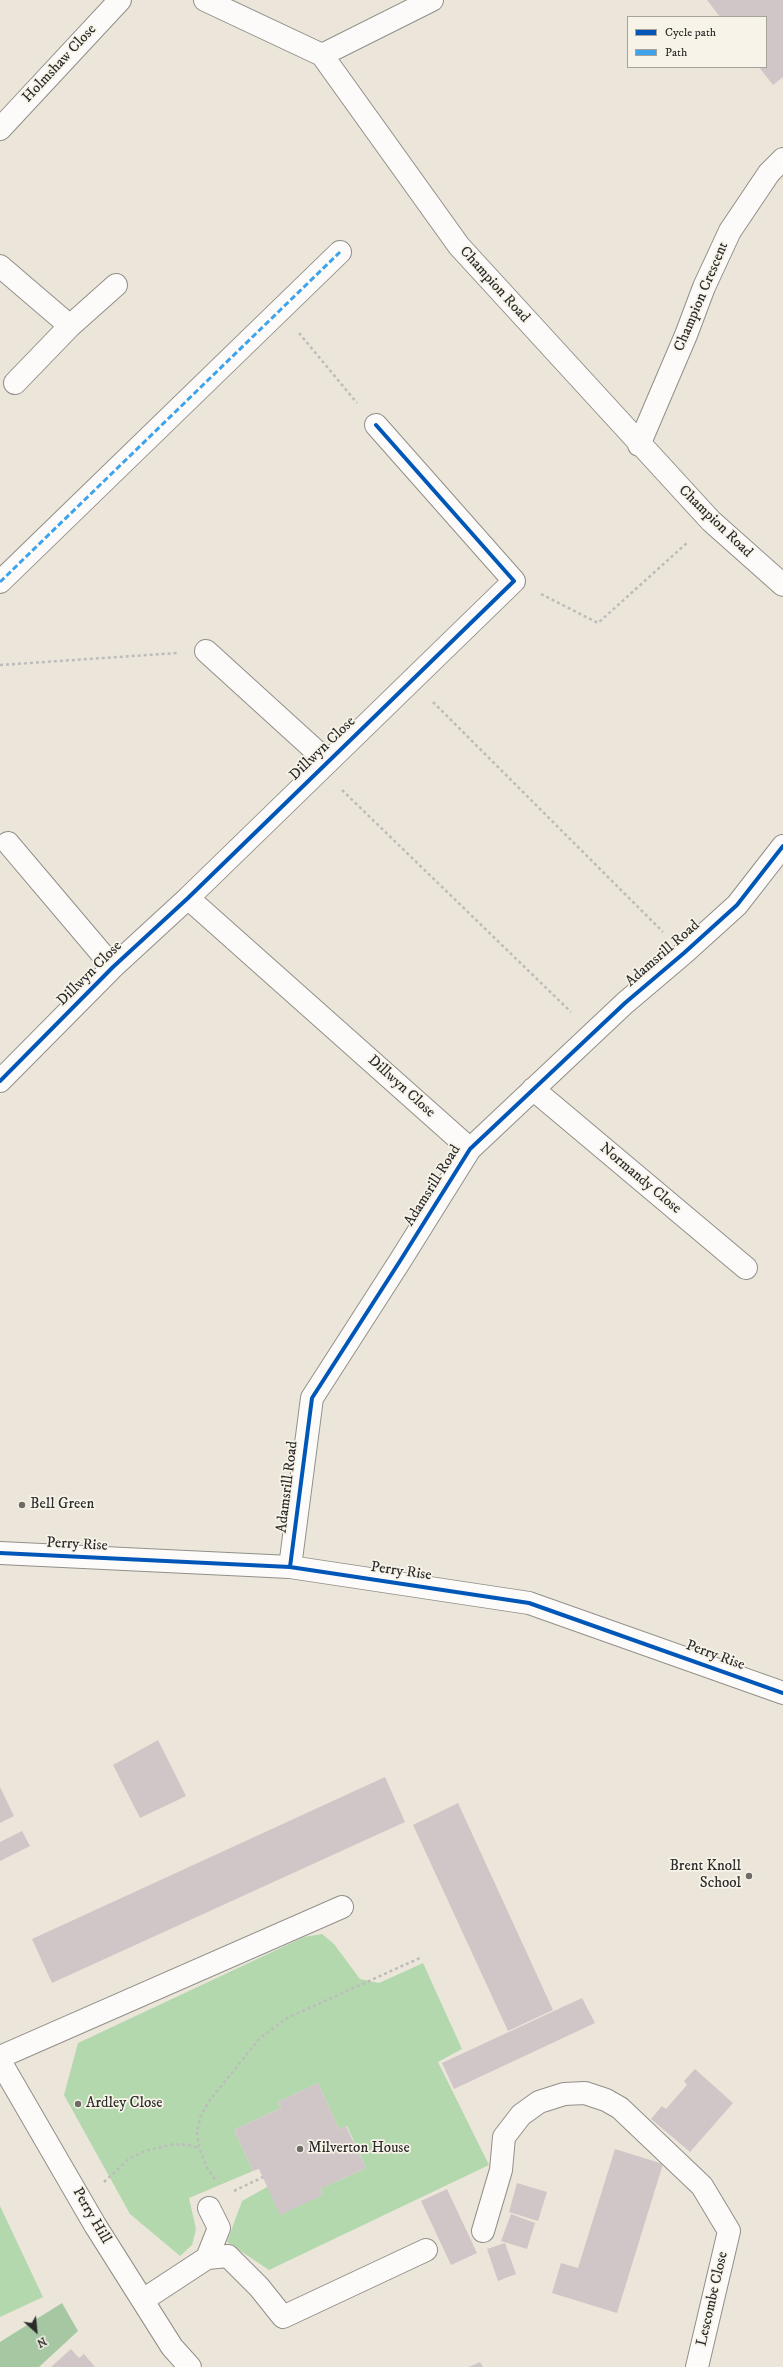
<!DOCTYPE html>
<style>
body{margin:0}
#map{position:relative;width:783px;height:2367px;overflow:hidden;background:#ece6da;font-family:"IM FELL DW Pica",serif}
canvas{display:block}
.legend{position:absolute;left:627px;top:16px;width:140px;height:52px;box-sizing:border-box;background:#f7f3e8;border:1px solid #a5a39c;margin:0;padding:5px 7px;list-style:none;font-size:12px;color:#2b2b2b}
.legend li{display:flex;align-items:center;gap:8px;height:20px}
.legend b{width:20px;border:1px solid #a5a39c}
.north{position:absolute;left:16px;top:2311px;width:40px;height:40px;-webkit-text-stroke:3px #f7f3e8;paint-order:stroke;rotate:153deg;font-size:11px;font-weight:700;line-height:16px;text-align:center;color:#2b2b2b}
.north::after{content:'';display:block;margin:auto;width:14px;height:18px;background:#2b2b2b;clip-path:polygon(50% 0,100% 100%,50% 72%,0 100%)}
</style>
<div id="map">
<canvas width="783" height="2367"></canvas>
<ul class="legend">
<li><b style="height:5px;background:#0057b8"></b>Cycle path</li>
<li><b style="height:5px;background:#3ea3eb"></b>Path</li>
</ul>
<div class="north">N</div>
</div>
<script>
const ctx = document.querySelector('canvas').getContext('2d');
ctx.lineJoin = 'round';
function paint(path, color) { ctx.fillStyle = color; ctx.fill(path, 'evenodd'); }
const poly = rows => new Path2D(rows.map(r => 'M' + r).join(''));
function trace(path, color, width, dash) { ctx.strokeStyle = color; ctx.lineWidth = width; ctx.lineCap = dash ? 'butt' : 'round'; ctx.setLineDash(dash || []); ctx.stroke(path); }
function label(font, color, halo, rows, align = 'center') {
  ctx.font = font + ' "IM FELL DW Pica",serif'; ctx.lineWidth = 3.5; ctx.setLineDash([]); ctx.textBaseline = 'middle'; ctx.strokeStyle = halo; ctx.fillStyle = color; for (const [text, x, y, turn = 0] of rows) {
    ctx.save(); ctx.translate(x, y); ctx.rotate((+turn || 0) * Math.PI / 180); ctx.textAlign = isNaN(turn) ? turn : align; if (halo) ctx.strokeText(text, 0, 0); ctx.fillText(text, 0, 0); ctx.restore();
  }
}
paint(poly([
 [322,1934,334,1944,360,1979,379,1983,423,1963,462,2049,438,2062,489,2165,269,2270,227,2242,242,2201,267,2187,323,2195,320,2189,366,2168,347,2126,339,2129,318,2083,278,2102,281,2108,234,2130,253,2171,189,2198,196,2229,192,2245,180,2256,130,2214,64,2095,78,2043,304,1937],
 [0,2206,43,2297,0,2317]
]), '#b3d8ae');
paint(poly([
 [62,2303,78,2331,39,2367,0,2367,0,2342]
]), '#a5c8a3');
paint(poly([
 [707,0,783,0,783,77,773,85,759,67,766,67,766,17,720,17],
 [158,1740,186,1796,140,1818,113,1765],
 [385,1777,405,1822,52,1983,32,1939],
 [0,1787,14,1816,0,1823],
 [458,1803,553,2010,508,2031,413,1825],
 [22,1831,30,1846,0,1861,0,1842],
 [582,1998,595,2023,454,2089,442,2063],
 [695,2069,733,2103,690,2152,651,2119,662,2106,666,2109,687,2085,684,2081],
 [318,2083,339,2129,346,2126,366,2168,320,2189,323,2195,280,2215,259,2169,253,2171,234,2130,281,2108,278,2102],
 [615,2149,663,2164,617,2313,552,2293,561,2263,578,2268],
 [517,2183,547,2192,538,2221,509,2212],
 [447,2189,477,2253,451,2265,421,2201],
 [511,2214,535,2223,527,2249,501,2241],
 [505,2243,516,2274,498,2281,487,2249],
 [71,2349,79,2358,84,2354,95,2367,51,2367],
 [480,2362,483,2367,469,2367]
]), '#d0c6c7');
const minor = poly([
 [205,0,322,55,459,246,711,521,783,585],
 [322,55,432,0],
 [0,129,120,0],
 [0,266,70,326,15,383],
 [70,326,116,285],
 [639,445,686,335,704,287,730,231,769,173,783,159],
 [0,582,340,252],
 [206,651,328,762],
 [8,843,113,967],
 [188,898,470,1149],
 [0,1081,113,967,188,898,514,581,376,425],
 [533,1089,746,1268],
 [290,1567,312,1398,400,1261,470,1149,625,1003,684,953,737,905,783,846],
 [0,2057,342,1907],
 [483,2231,501,2170,504,2137,521,2115,539,2102,564,2094,585,2093,606,2100,620,2108,702,2186,729,2231,697,2367],
 [207,2258,219,2228,209,2208],
 [143,2300,207,2258,228,2256,259,2287,283,2317,426,2250]
]);
const major = poly([
 [0,1553,290,1567,529,1603,783,1693],
 [0,2061,95,2225,172,2347,190,2367]
]);
trace(minor, '#918f89', 24);
trace(major, '#918f89', 24);
trace(poly([
 [299,333,357,403],
 [541,594,598,623,688,542],
 [0,665,177,653],
 [433,702,663,932],
 [342,790,571,1012],
 [215,2179,207,2168,199,2148,197,2132,201,2115,210,2100,259,2039,287,2018,422,1957],
 [104,2182,129,2159,145,2151,174,2144,188,2145,199,2148],
 [234,2191,263,2177]
]), '#bdbcbb', 2.5, [3, 3]);
trace(minor, '#fcfbf9', 22);
trace(major, '#fcfbf9', 22);
trace(poly([
 [0,582,340,252]
]), '#3ea3eb', 3, [6, 3]);
trace(poly([
 [0,1081,113,967,188,898,514,581,376,425],
 [0,1553,290,1567,529,1603,783,1693],
 [290,1567,312,1398,400,1261,470,1149,625,1003,684,953,737,905,783,846]
]), '#0057b8', 4);
for (const [x, y, r, color] of [
 [22,1505,4,"#6f6c68"],
 [749,1876,4,"#6f6c68"],
 [78,2104,4,"#6f6c68"],
 [300,2149,4,"#6f6c68"]
]) { const dot = new Path2D(); dot.arc(x, y, r, 0, 2 * Math.PI); ctx.fillStyle = color; ctx.fill(dot); trace(dot, '#f7f3e8', 1.5); }
label('15px', '#2b2b2b', '#f7f3e8', [
 ["Holmshaw Close",60,64,-47],
 ["Champion Road",494,285,48],
 ["Champion Crescent",702,297,-67],
 ["Champion Road",715,522,44],
 ["Dillwyn Close",323,749,-44],
 ["Adamsrill Road",663,954,-41],
 ["Dillwyn Close",90,974,-45],
 ["Dillwyn Close",401,1087,42],
 ["Normandy Close",640,1179,40],
 ["Adamsrill Road",433,1186,-58],
 ["Adamsrill Road",288,1487,-83],
 ["Perry Rise",77,1545,3],
 ["Perry Rise",401,1572,8],
 ["Perry Rise",715,1656,20],
 ["Perry Hill",91,2216,60],
 ["Lescombe Close",713,2299,-77]
]);
label('15px', '#2b2b2b', '#f7f3e8', [
 ["Bell Green",30,1505],
 ["Brent Knoll",741,1867,"right"],
 ["School",741,1884,"right"],
 ["Ardley Close",86,2104],
 ["Milverton House",308,2149]
], 'left');
</script>
